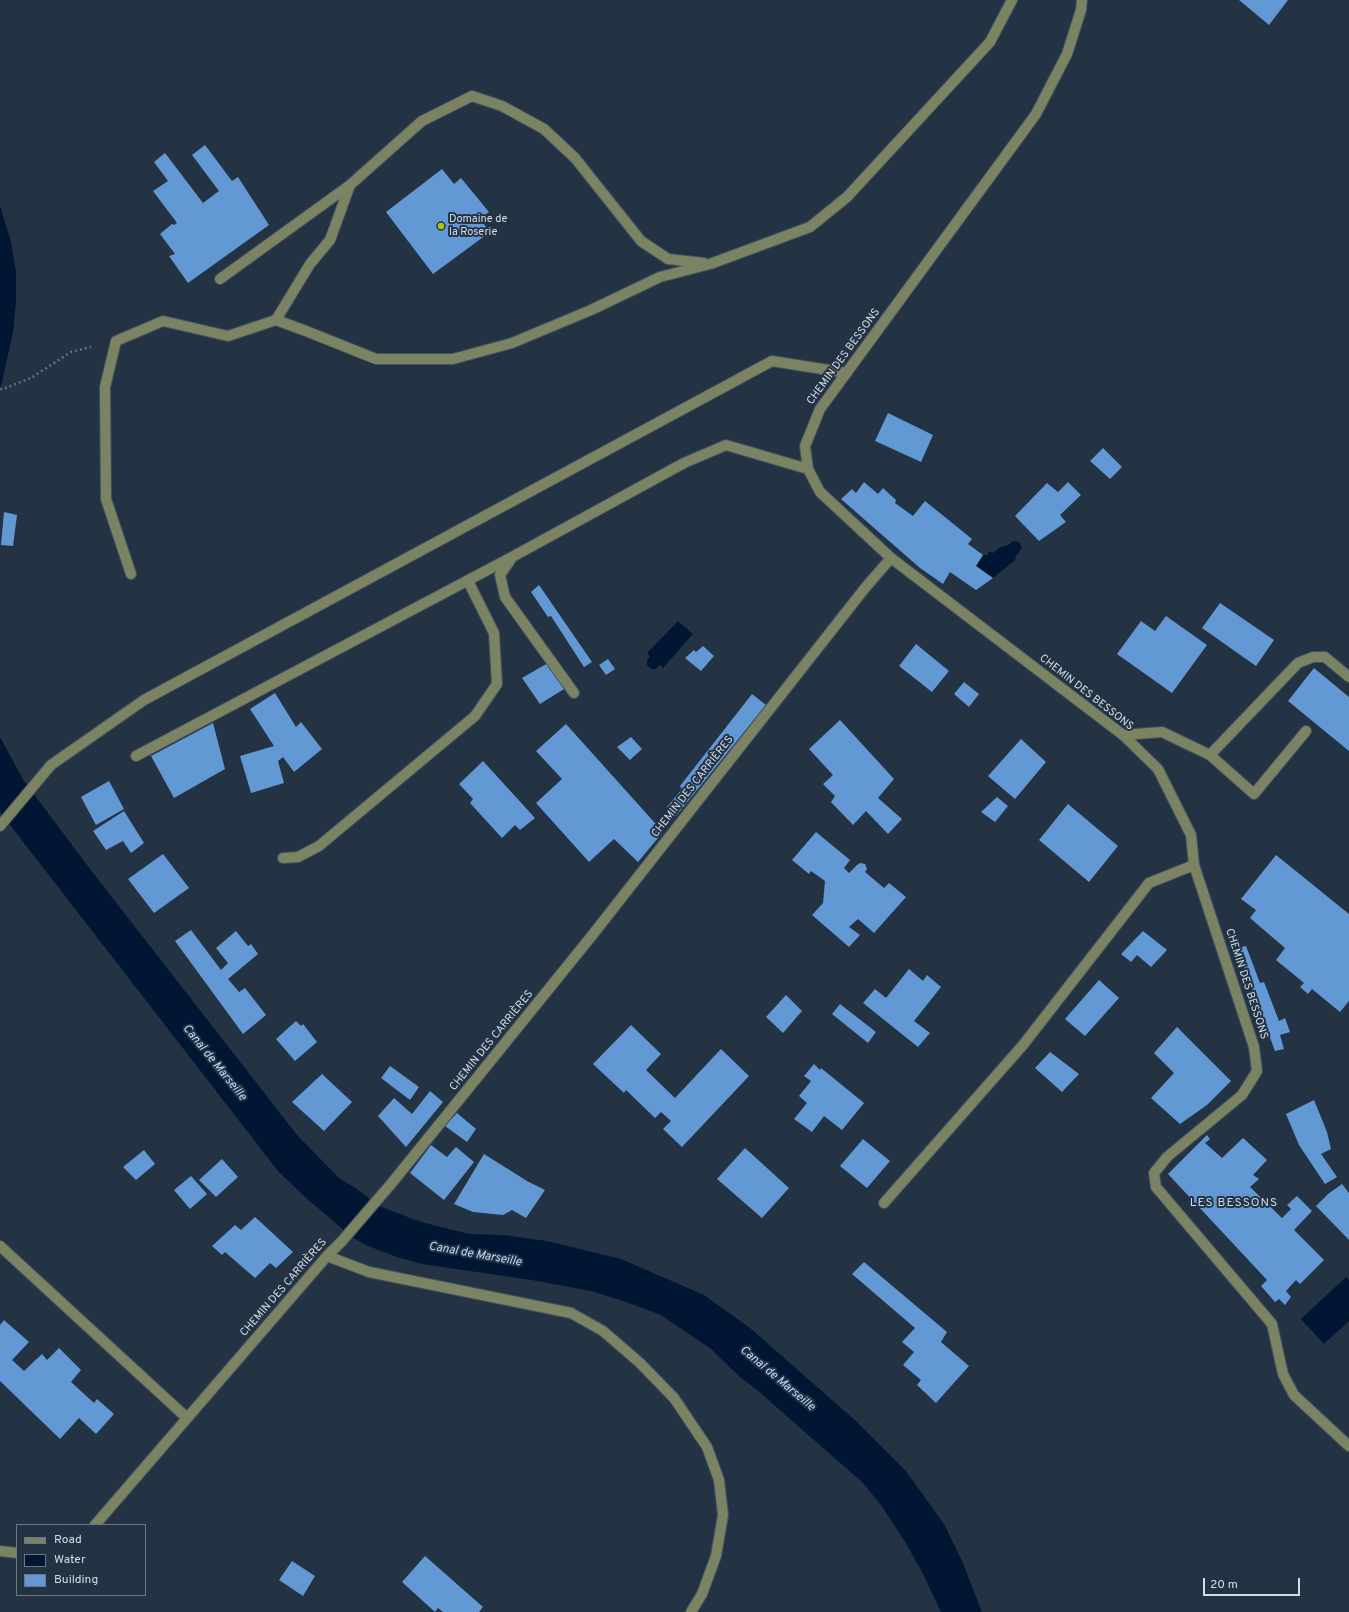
<!DOCTYPE html>
<meta charset="utf-8">
<style>
body{margin:0}
#map{position:relative;width:1349px;height:1612px;overflow:hidden;background:#233344;font-family:Overpass,sans-serif}
canvas{display:block}
.legend{position:absolute;left:16px;top:1524px;width:130px;height:72px;box-sizing:border-box;background:#233344;border:1px solid #697786;margin:0;padding:5px 7px;list-style:none;font-size:12px;color:#d3dde8}
.legend li{display:flex;align-items:center;gap:8px;height:20px}
.legend b{width:20px;border:1px solid #697786}
.scale{position:absolute;left:1203px;top:1578px;width:97px;height:18px;box-sizing:border-box;border:2px solid #d3dde8;border-top:0;padding-left:5px;font-size:12px;line-height:14px;white-space:nowrap;color:#d3dde8;-webkit-text-stroke:3px #233344;paint-order:stroke}
</style>
<div id="map">
<canvas width="1349" height="1612"></canvas>
<ul class="legend">
<li><b style="height:5px;background:#7c8363"></b>Road</li>
<li><b style="height:11px;background:#001632"></b>Water</li>
<li><b style="height:11px;background:#6299d5"></b>Building</li>
</ul>
<div class="scale">20 m</div>
</div>
<script>
const ctx = document.querySelector('canvas').getContext('2d');
ctx.lineJoin = 'round';
function paint(path, color) { ctx.fillStyle = color; ctx.fill(path, 'evenodd'); }
const poly = rows => new Path2D(rows.map(r => 'M' + r).join(''));
function trace(path, color, width, dash) { ctx.strokeStyle = color; ctx.lineWidth = width; ctx.lineCap = dash ? 'butt' : 'round'; ctx.setLineDash(dash || []); ctx.stroke(path); }
function label(font, color, halo, rows, align = 'center') {
  ctx.font = font + ' Overpass,sans-serif'; ctx.lineWidth = 4; ctx.setLineDash([]); ctx.textBaseline = 'middle'; ctx.strokeStyle = halo; ctx.fillStyle = color; for (const [text, x, y, turn = 0] of rows) {
    ctx.save(); ctx.translate(x, y); ctx.rotate((+turn || 0) * Math.PI / 180); ctx.textAlign = isNaN(turn) ? turn : align; if (halo) ctx.strokeText(text, 0, 0); ctx.fillText(text, 0, 0); ctx.restore();
  }
}
paint(poly([
 [0,206,11,242,16,272,16,302,13,332,0,391],
 [1013,541,1019,542,1022,548,1016,556,1015,560,993,578,976,566,983,555,988,555,988,551,993,553,999,548,1008,545],
 [678,621,693,634,663,668,660,665,656,669,651,669,647,665,647,661,650,656,647,653],
 [0,737,24,781,90,869,297,1135,339,1178,357,1189,379,1206,421,1222,469,1234,503,1235,547,1241,621,1259,704,1295,750,1328,856,1421,905,1470,944,1524,962,1561,982,1612,941,1612,921,1570,904,1540,881,1505,862,1482,757,1390,740,1377,711,1349,661,1315,626,1302,591,1291,538,1281,422,1264,397,1257,368,1246,353,1238,304,1196,278,1171,0,812],
 [1346,1277,1349,1280,1349,1321,1324,1344,1301,1319]
]), '#001632');
paint(poly([
 [1239,0,1288,0,1269,25],
 [205,145,232,181,238,177,269,225,188,283,169,256,175,254,160,234,172,224,174,225,177,223,153,191,168,181,154,162,165,153,203,203,219,191,192,155],
 [442,169,454,184,461,178,489,212,480,219,490,232,433,274,386,212],
 [888,413,933,435,921,462,875,441],
 [1103,448,1122,467,1110,479,1090,461],
 [864,482,878,494,883,488,896,500,895,503,913,516,925,501,972,539,968,544,983,555,976,566,993,578,976,590,950,572,943,584,920,568,841,499,852,489,856,493],
 [1068,482,1081,495,1060,515,1066,522,1039,541,1015,516,1047,483,1058,492],
 [4,512,17,515,13,546,1,545],
 [539,585,592,662,584,667,551,616,548,617,531,592],
 [1220,603,1274,640,1256,666,1202,628],
 [1166,616,1207,645,1172,693,1117,654,1141,621,1155,631],
 [916,644,949,671,932,692,899,666],
 [703,646,714,656,701,671,685,658,694,650,696,652],
 [608,659,615,669,606,675,599,665],
 [548,663,564,689,540,704,522,678],
 [1314,668,1349,697,1349,751,1288,701],
 [964,682,979,694,969,707,954,694],
 [275,693,296,727,301,722,322,749,294,772,283,757,278,761,284,783,251,793,240,756,274,746,250,709],
 [752,694,766,705,676,816,667,807,682,789,680,786],
 [840,720,894,779,878,798,902,819,888,834,866,811,853,825,831,802,835,796,823,784,833,775,809,749],
 [213,723,225,769,174,798,151,756],
 [566,724,663,832,638,862,614,839,589,862,536,803,562,779,536,751],
 [631,737,642,749,630,760,617,747],
 [1021,739,1046,762,1015,799,988,776],
 [483,761,535,818,520,830,515,825,502,838,470,803,473,799,459,784],
 [109,781,124,809,96,825,81,797],
 [997,797,1008,806,995,822,981,812],
 [1068,804,1118,846,1089,882,1039,840],
 [124,811,144,843,131,853,123,841,106,850,93,831],
 [816,832,850,860,844,868,849,873,857,865,860,863,865,864,867,869,865,872,884,888,889,883,906,897,874,933,858,919,849,927,860,935,849,947,812,915,823,903,825,881,811,871,809,874,792,860],
 [163,854,189,888,154,913,128,879],
 [1276,855,1349,914,1349,1001,1340,1012,1312,989,1308,994,1300,987,1304,983,1276,960,1285,948,1250,918,1256,910,1241,899],
 [191,930,221,970,228,963,216,948,236,931,248,946,251,944,258,954,228,979,239,992,245,988,266,1015,243,1034,175,941],
 [1143,931,1167,950,1151,967,1137,955,1131,962,1121,954],
 [1246,946,1260,983,1264,982,1279,1021,1285,1018,1290,1032,1280,1035,1284,1049,1275,1051,1237,948],
 [909,969,923,981,927,975,941,987,914,1021,930,1033,918,1047,863,1003,875,989,886,998],
 [1099,980,1119,998,1085,1036,1065,1019],
 [786,995,802,1011,783,1033,766,1017],
 [840,1004,876,1032,868,1043,832,1014],
 [296,1021,301,1026,303,1024,317,1042,295,1061,276,1039],
 [631,1025,661,1054,646,1070,675,1098,721,1049,749,1076,682,1147,663,1129,671,1121,661,1112,655,1118,626,1090,624,1093,593,1064],
 [1177,1027,1231,1081,1207,1105,1180,1124,1151,1098,1174,1073,1154,1053],
 [1050,1052,1079,1074,1062,1092,1035,1068],
 [814,1064,820,1070,821,1068,864,1103,842,1130,824,1116,812,1132,794,1119,807,1103,799,1096,811,1081,804,1076],
 [390,1066,419,1087,410,1100,381,1078],
 [322,1074,352,1102,324,1131,292,1102],
 [430,1091,443,1102,406,1147,378,1116,394,1098,412,1114],
 [1314,1100,1327,1132,1331,1149,1321,1154,1337,1177,1325,1184,1299,1145,1286,1114],
 [457,1113,476,1129,467,1142,445,1126],
 [1207,1135,1210,1139,1205,1143,1222,1158,1243,1138,1267,1160,1253,1175,1259,1179,1250,1187,1282,1218,1291,1209,1287,1205,1297,1196,1312,1211,1294,1230,1324,1260,1300,1284,1296,1280,1286,1291,1291,1297,1285,1305,1279,1299,1275,1302,1261,1286,1267,1280,1168,1174],
 [863,1139,890,1161,867,1188,840,1166],
 [431,1145,447,1157,456,1147,474,1162,444,1200,410,1173],
 [745,1148,789,1188,762,1218,717,1179],
 [144,1150,155,1164,136,1180,123,1167],
 [484,1154,527,1181,545,1190,526,1218,512,1210,503,1215,473,1212,454,1204],
 [222,1159,238,1177,216,1197,199,1180],
 [191,1176,207,1194,190,1209,174,1190],
 [1342,1184,1349,1193,1349,1240,1316,1206,1328,1194],
 [255,1217,293,1252,276,1268,270,1263,255,1278,225,1252,222,1255,212,1246,235,1225,241,1230],
 [864,1262,947,1332,941,1342,969,1366,936,1403,917,1385,921,1380,903,1365,914,1352,902,1342,915,1328,852,1274],
 [4,1320,29,1342,12,1360,24,1371,42,1354,47,1360,59,1348,81,1370,71,1382,94,1403,97,1399,114,1414,96,1434,79,1418,60,1439,0,1381,0,1325],
 [425,1556,483,1607,479,1612,443,1612,438,1608,435,1612,402,1582],
 [292,1561,315,1576,303,1596,279,1580]
]), '#6299d5');
const minor = poly([
 [1082,0,1081,10,1067,54,1036,114,820,409,805,446,808,469,820,492,891,558,1123,735,1158,769,1191,835,1194,865,1254,1047,1257,1071,1242,1095,1167,1157,1154,1173,1156,1187,1272,1324,1283,1374,1294,1395,1349,1446],
 [220,279,350,185,422,121,472,96,502,106,544,129,575,158,641,241,668,259,704,263],
 [276,320,310,264,330,240,350,185],
 [511,559,500,575,505,597,574,693],
 [131,574,106,499,105,387,116,341,163,321,228,336,276,320,306,331,376,359,453,359,512,343,591,310,660,277,710,264,810,227,847,197,990,42,1012,0],
 [1123,735,1162,732,1210,755,1254,794,1306,731],
 [1210,755,1298,663,1313,657,1325,657,1349,677],
 [136,756,512,557,684,463,726,445,808,469],
 [0,826,51,765,144,700,772,361,847,373],
 [283,858,298,857,319,846,475,716,497,684,494,633,468,581],
 [884,1203,1023,1045,1149,883,1194,865],
 [0,1246,187,1418],
 [327,1256,369,1272,571,1313,603,1331,640,1363,674,1398,707,1447,719,1480,723,1515,716,1556,702,1594,691,1612],
 [95,1525,327,1256,342,1241,391,1184,590,938,865,588,891,558],
 [0,1551,17,1553]
]);
trace(minor, '#435262', 12);
trace(poly([
 [0,389,3,389,31,378,71,352,91,347]
]), '#637180', 2.5, [2, 3]);
trace(minor, '#7c8363', 10);
for (const [x, y, r, color] of [
 [441,226,4,"#aec60c"]
]) { const dot = new Path2D(); dot.arc(x, y, r, 0, 2 * Math.PI); ctx.fillStyle = color; ctx.fill(dot); trace(dot, '#233344', 1.5); }
label('11px', '#d3dde8', '#233344', [
 ["Domaine de",449,220],
 ["la Roserie",449,233]
], 'left');
label('11px', '#d3dde8', '#233344', [
 ["CHEMIN DES BESSONS",844,357,-54],
 ["CHEMIN DES BESSONS",1086,693,38],
 ["CHEMIN DES CARRIÈRES",693,787,-52],
 ["CHEMIN DES BESSONS",1246,984,72],
 ["CHEMIN DES CARRIÈRES",492,1041,-51],
 ["CHEMIN DES CARRIÈRES",284,1288,-49]
]);
label('italic 12px', '#bedbfc', '#233344', [
 ["Canal de Marseille",214,1063,51],
 ["Canal de Marseille",475,1255,10],
 ["Canal de Marseille",777,1379,40]
]);
ctx.letterSpacing = '1px';
label('12px', '#caddf4', '#233344', [
 ["LES BESSONS",1234,1204]
]);
ctx.letterSpacing = '0px';
</script>
